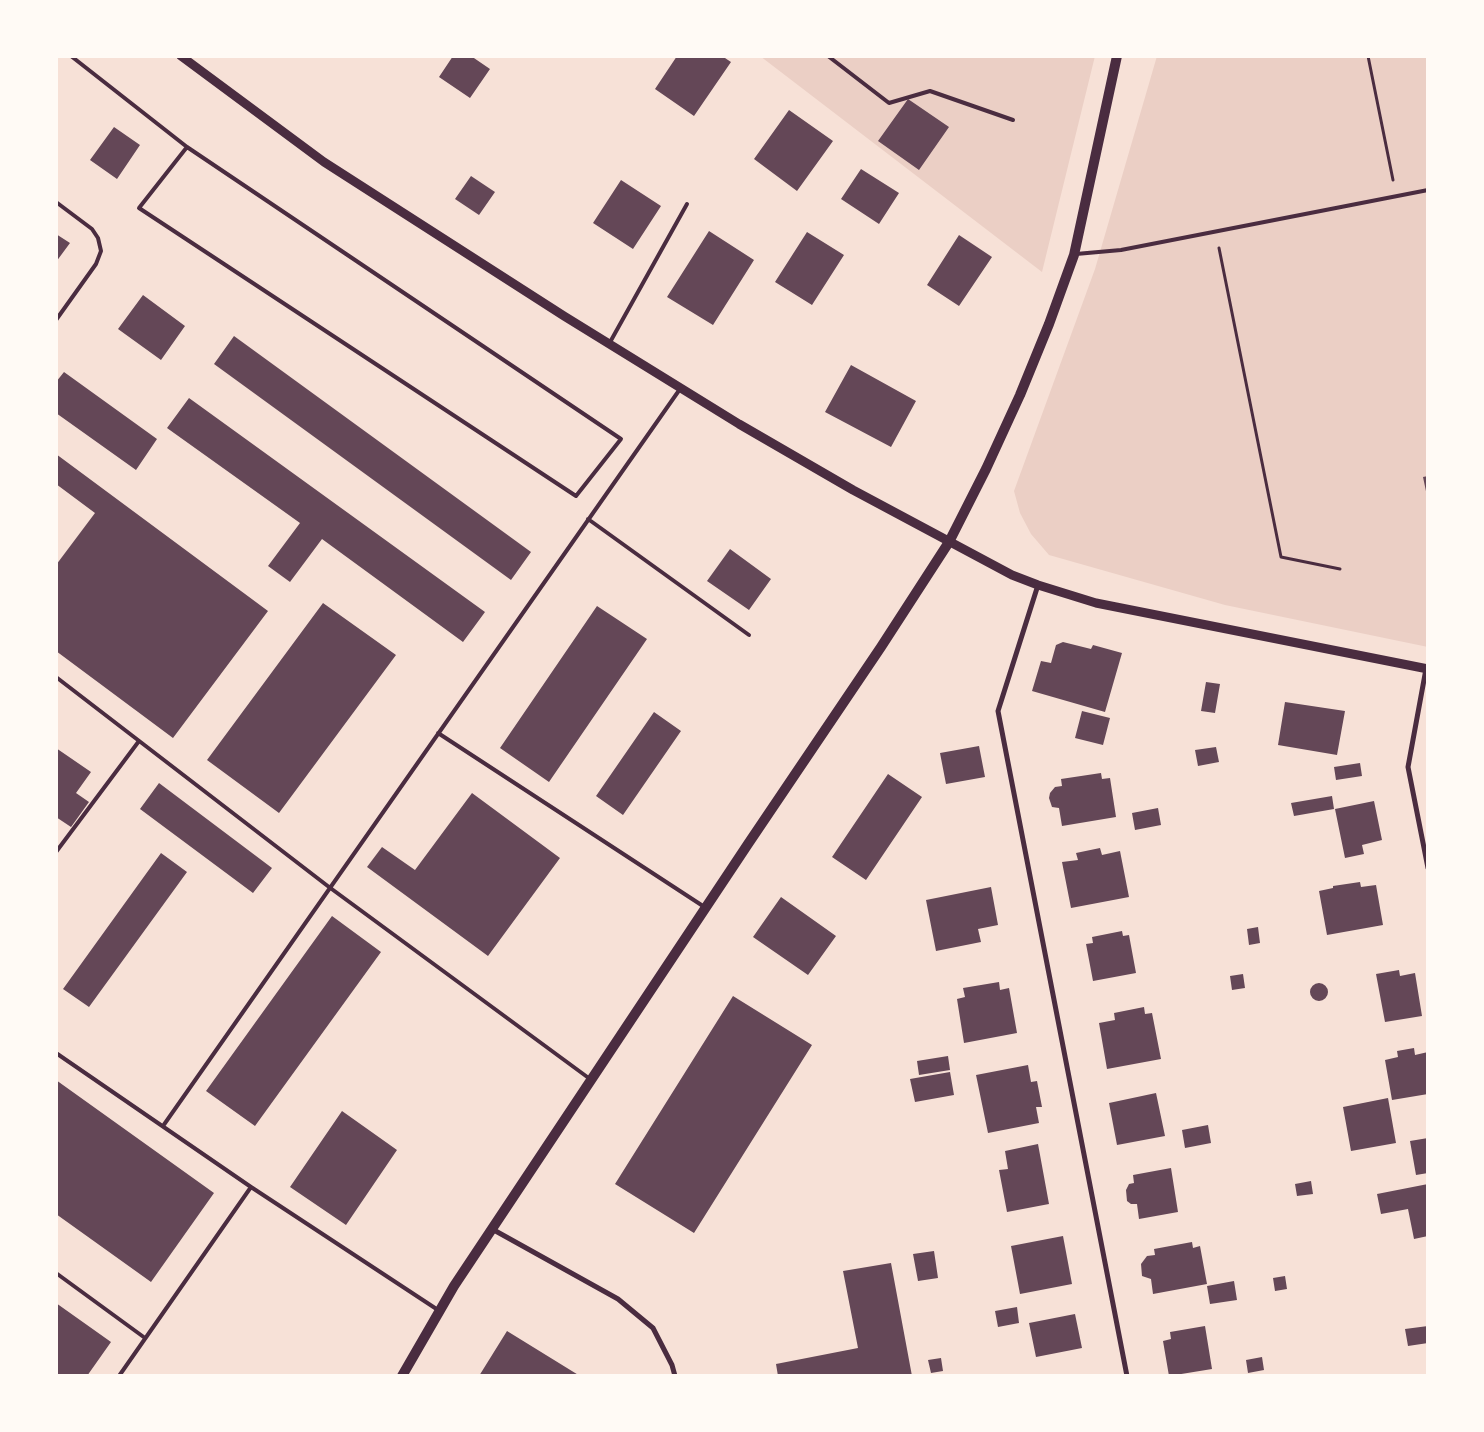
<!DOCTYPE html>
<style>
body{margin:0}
#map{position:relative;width:1484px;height:1432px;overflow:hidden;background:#f7e1d7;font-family:"Nunito Sans",sans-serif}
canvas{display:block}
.frame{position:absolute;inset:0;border:58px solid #fffaf5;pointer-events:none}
</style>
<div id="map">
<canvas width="1484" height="1432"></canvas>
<div class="frame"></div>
</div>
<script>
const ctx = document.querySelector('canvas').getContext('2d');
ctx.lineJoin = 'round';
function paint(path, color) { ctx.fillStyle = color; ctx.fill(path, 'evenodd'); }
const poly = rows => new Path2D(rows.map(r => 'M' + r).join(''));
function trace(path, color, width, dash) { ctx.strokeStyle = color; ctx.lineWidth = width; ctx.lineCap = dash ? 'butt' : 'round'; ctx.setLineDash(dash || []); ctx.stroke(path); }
paint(poly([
 [760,56,1095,56,1042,272],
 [1157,56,1428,56,1428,647,1225,605,1049,555,1031,534,1020,513,1014,491,1095,269]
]), '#ebcfc5');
paint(poly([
 [453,56,471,56,490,69,470,98,439,77],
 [677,56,722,56,731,62,694,116,655,89],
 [908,99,949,127,919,170,878,141],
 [789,110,833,141,797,191,754,159],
 [114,127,140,145,117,179,90,160],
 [861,169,899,193,879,224,841,199],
 [471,176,495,192,479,215,455,199],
 [621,180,661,206,633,249,593,223],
 [709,231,754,260,713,325,667,297],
 [807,232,844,255,812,305,775,282],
 [56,234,70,243,56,262],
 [959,235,992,257,959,306,927,285],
 [143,295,185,326,161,360,118,329],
 [234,336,531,552,511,580,214,364],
 [851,365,916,401,891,447,825,412],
 [64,372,157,439,136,470,56,413,56,382],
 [189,398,485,612,463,642,322,539,290,582,268,566,300,523,167,428],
 [56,454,268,611,173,738,56,651,56,565,95,513,56,484],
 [1428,476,1428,496,1427,496,1423,477],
 [730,549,771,579,749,610,707,581],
 [323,603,396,655,279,813,207,760],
 [597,606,647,639,549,782,500,748],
 [1063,642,1091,649,1093,645,1122,653,1105,712,1032,691,1041,661,1051,663,1056,645],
 [1206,682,1220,684,1215,713,1201,711],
 [1285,702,1345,711,1337,755,1278,745],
 [1082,711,1110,718,1103,745,1075,738],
 [654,712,681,731,623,815,596,796],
 [979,746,985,777,946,784,940,753],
 [1216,747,1219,762,1198,766,1195,750],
 [56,748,91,772,76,793,89,802,71,827,56,817],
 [1360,763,1362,776,1336,780,1334,767],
 [1101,773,1102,779,1110,778,1116,817,1062,826,1059,808,1052,807,1049,798,1050,793,1055,787,1062,786,1061,779],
 [888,774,922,797,866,880,832,857],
 [159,783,272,868,253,893,140,809],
 [472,793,560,858,488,956,367,867,382,847,415,870],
 [1332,796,1334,809,1294,816,1291,803],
 [1374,801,1382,840,1362,845,1364,854,1345,858,1335,809],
 [1158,808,1161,825,1135,830,1132,813],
 [1100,848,1102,855,1120,851,1129,897,1071,908,1062,862,1078,860,1076,853],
 [161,853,187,872,89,1007,63,989],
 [1360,882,1361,887,1376,885,1383,925,1327,935,1319,891,1333,888,1333,886],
 [991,887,998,925,978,929,981,942,936,951,926,900],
 [781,897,836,936,808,975,753,937],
 [332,916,381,952,255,1126,206,1091],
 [1258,927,1260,943,1249,945,1247,929],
 [1122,931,1123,936,1129,935,1136,973,1093,981,1086,944,1093,943,1092,937],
 [1399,970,1400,976,1415,973,1422,1016,1385,1022,1376,974],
 [1243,974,1245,988,1232,990,1230,976],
 [999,982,1000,990,1009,988,1017,1033,964,1043,957,999,965,997,963,988],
 '1310 992a9 9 0 1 1 18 0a9 9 0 1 1-18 0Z',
 [733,996,812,1045,694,1233,615,1184],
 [1144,1007,1145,1014,1152,1013,1161,1059,1107,1069,1099,1023,1115,1020,1114,1013],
 [1414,1048,1415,1055,1428,1052,1428,1094,1392,1100,1385,1060,1398,1057,1397,1051],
 [948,1056,950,1070,919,1075,917,1061],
 [1028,1065,1031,1082,1037,1081,1042,1107,1036,1107,1039,1123,988,1133,976,1075],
 [950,1072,954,1095,915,1102,910,1079],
 [56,1080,214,1193,151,1282,56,1214],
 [1156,1093,1165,1136,1117,1145,1109,1103],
 [1388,1098,1396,1143,1351,1151,1343,1107],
 [342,1111,397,1150,346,1225,290,1187],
 [1208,1125,1211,1143,1185,1148,1182,1130],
 [1428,1138,1428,1173,1416,1175,1410,1141],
 [1038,1144,1049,1204,1007,1212,999,1170,1008,1169,1005,1151],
 [1171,1168,1178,1212,1139,1219,1137,1204,1131,1204,1127,1201,1126,1190,1129,1184,1134,1183,1133,1175],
 [1311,1181,1313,1194,1297,1196,1295,1184],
 [1428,1184,1428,1236,1414,1239,1408,1209,1381,1214,1377,1194],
 [1063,1236,1072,1284,1020,1294,1011,1246],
 [1192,1242,1193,1248,1200,1246,1207,1284,1153,1294,1151,1279,1142,1276,1141,1264,1147,1256,1155,1255,1154,1249],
 [934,1251,938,1278,918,1281,913,1254],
 [891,1263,912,1376,778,1376,776,1364,858,1348,843,1271],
 [1285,1276,1287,1289,1275,1291,1273,1278],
 [1234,1281,1237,1300,1210,1304,1207,1286],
 [56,1303,111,1342,87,1376,56,1376],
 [1017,1307,1019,1323,998,1327,995,1311],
 [1075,1314,1082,1348,1036,1357,1029,1323],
 [1205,1326,1212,1369,1169,1376,1163,1341,1171,1339,1170,1332],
 [1428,1326,1428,1343,1408,1346,1405,1329],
 [507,1331,580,1376,479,1376],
 [1262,1357,1264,1370,1248,1373,1246,1360],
 [941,1358,943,1371,931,1373,928,1360]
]), '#644757');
trace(poly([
 [797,56,801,56],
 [1368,56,1393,180],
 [1219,248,1281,557,1340,569]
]), '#4a2c40', 3);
trace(poly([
 [71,56,187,147,621,439,576,496,139,208,187,147],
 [828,56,889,103,930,91,1013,120],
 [56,202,92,229,98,238,101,251,96,264,56,320],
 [1076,254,1121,250,1428,190],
 [609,344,687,204],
 [588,519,749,635],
 [56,677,329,887,590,1079],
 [438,733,706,908],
 [56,852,139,741],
 [56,1053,251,1187,438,1310],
 [163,1126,680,389],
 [56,1273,145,1338],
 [119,1376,251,1187]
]), '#4a2c40', 4);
trace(poly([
 [1038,585,998,711,1127,1376],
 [1426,669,1408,767,1428,868],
 [492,1229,618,1299,653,1328,672,1365,675,1376]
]), '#4a2c40', 5);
trace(poly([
 [181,56,324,162,564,316,739,424,853,490,1012,575,1038,585,1096,603,1428,669]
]), '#4a2c40', 9);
trace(poly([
 [402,1376,454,1286,748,844,881,647,949,542,986,469,1020,395,1049,324,1074,255,1117,56]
]), '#4a2c40', 10);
</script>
